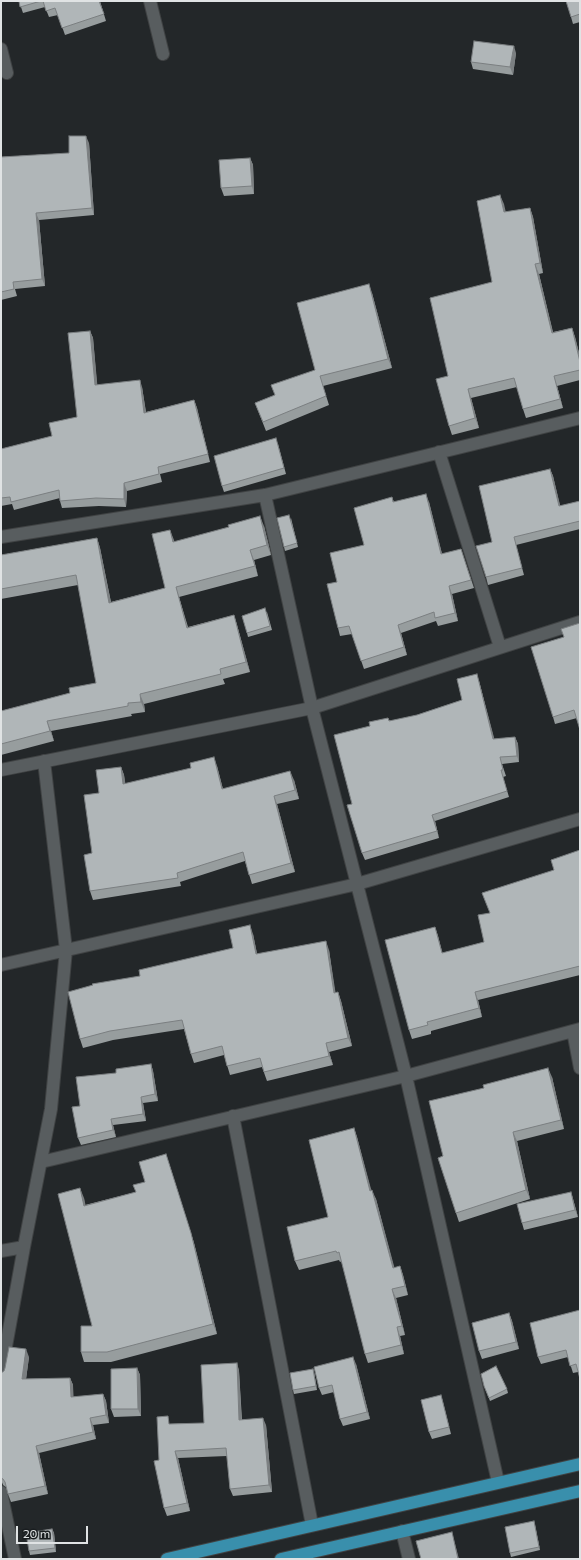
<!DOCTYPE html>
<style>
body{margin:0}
#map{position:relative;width:581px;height:1560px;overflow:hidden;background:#232729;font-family:Commissioner,sans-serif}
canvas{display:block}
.frame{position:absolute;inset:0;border:2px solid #e0e3e4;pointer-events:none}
.scale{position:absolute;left:16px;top:1526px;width:72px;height:18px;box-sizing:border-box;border:2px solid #e0e3e4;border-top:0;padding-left:5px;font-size:12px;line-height:14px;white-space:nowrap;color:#e0e3e4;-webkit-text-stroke:3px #1a1e20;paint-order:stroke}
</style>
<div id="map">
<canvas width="581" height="1560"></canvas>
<div class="frame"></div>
<div class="scale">20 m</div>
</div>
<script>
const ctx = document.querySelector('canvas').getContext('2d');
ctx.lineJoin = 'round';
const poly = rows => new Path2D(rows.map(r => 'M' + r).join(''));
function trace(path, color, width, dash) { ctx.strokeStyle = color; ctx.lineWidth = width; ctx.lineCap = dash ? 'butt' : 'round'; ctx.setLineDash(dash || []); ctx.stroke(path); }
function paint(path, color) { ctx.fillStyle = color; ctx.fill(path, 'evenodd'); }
const minor = poly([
 [150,1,163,54],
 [1,49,7,73],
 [439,452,500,647],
 [265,495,312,708,406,1076,498,1482],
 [1,537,265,495,580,418],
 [1,770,312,708,580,622],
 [1,965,357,884,580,819],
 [573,1031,580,1068],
 [233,1116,312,1525],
 [41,1162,406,1076,580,1029],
 [1,1251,24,1247],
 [1,1374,24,1247,51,1109,66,950,44,761],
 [1,1492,15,1559],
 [402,1531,409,1559]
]);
const major = poly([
 [167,1559,580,1464],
 [281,1559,580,1491]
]);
trace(minor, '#404344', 14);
trace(major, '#404344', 14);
trace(minor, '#585d5f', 12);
trace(major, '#398fac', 12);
paint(poly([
 [19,1,100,1,106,21,65,35,58,15,49,17,45,7,23,13],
 [580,1,580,22,573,24,571,17],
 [516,53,513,75,473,69,471,62],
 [89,143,94,215,39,220,45,286,15,289,17,296,1,300,1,157,69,153],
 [250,158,253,165,254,194,224,196,221,188],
 [500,195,505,212,530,208,533,217,543,273,539,274,553,332,572,328,575,337,580,357,580,380,557,386,563,408,526,418,523,409,517,387,471,398,479,428,452,435,449,426,448,376,492,282],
 [372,293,392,368,323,386,329,405,266,431,255,403,275,395,315,370],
 [90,331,93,338,97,385,142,387,146,412,194,400,197,408,210,462,160,474,162,482,127,491,126,507,99,506,62,508,60,501,60,498,14,510,12,504,1,506,1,449,52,436,77,417],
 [278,444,286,474,224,492,222,486],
 [550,469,553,476,560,506,580,501,580,529,516,545,524,575,488,585,486,577],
 [392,497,394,502,429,502,442,554,461,549,474,588,452,594,458,621,438,626,436,621,401,633,407,655,364,669,352,634,340,636,338,628,337,582,364,545],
 [291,518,298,547,285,551,284,547],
 [264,526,271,555,254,560,258,576,179,597,188,627,234,615,237,625,250,672,223,679,225,684,144,704,145,712,131,714,132,716,51,731,54,741,1,755,1,711,70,693,96,683,78,585,1,599,1,555,97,538,100,548,111,602,165,588,174,542],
 [267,612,272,630,248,637,247,633],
 [580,623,577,718,555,724,553,717,564,637],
 [479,681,494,739,515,737,518,744,519,762,502,764,506,776,503,777,509,797,435,821,439,838,365,860,362,853,352,804,370,726,388,718,390,721,417,715,462,700],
 [217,766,223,789,294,780,299,799,277,804,295,872,252,884,245,861,180,882,181,886,93,900,90,891,92,853,99,793,121,767,124,775,125,784],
 [580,850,580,975,478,1000,482,1017,431,1031,431,1034,412,1039,409,1030,435,927,438,936,442,953,484,942,489,913,554,870],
 [253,934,257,954,329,950,335,993,338,992,341,1001,352,1046,329,1052,333,1065,267,1081,262,1067,230,1075,224,1055,194,1063,191,1054,184,1029,113,1040,83,1048,80,1039,140,976,233,948],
 [151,1064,153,1071,158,1101,143,1103,146,1121,113,1125,116,1137,81,1145,78,1138,80,1106,116,1073],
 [552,1077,564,1129,517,1141,530,1199,459,1222,456,1213,443,1156],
 [354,1128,357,1137,371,1191,376,1199,394,1268,400,1266,403,1275,408,1295,396,1298,405,1335,400,1336,404,1354,368,1363,365,1354,342,1261,340,1262,339,1260,299,1270,295,1261,328,1217],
 [166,1154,194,1243,217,1334,111,1362,84,1362,81,1352,92,1326,84,1198,85,1205,136,1192,145,1182],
 [571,1192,573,1199,578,1217,524,1230,522,1223],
 [580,1310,578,1372,573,1373,568,1357,541,1364,538,1357],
 [509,1313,512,1321,519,1349,482,1359,479,1351],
 [29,1357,26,1379,70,1378,73,1385,73,1397,103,1394,106,1401,109,1423,93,1425,96,1439,39,1453,48,1494,11,1502,8,1494,6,1487,3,1485,1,1480,1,1373],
 [237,1363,239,1371,242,1420,266,1425,272,1492,233,1496,230,1489,227,1456,178,1458,190,1511,167,1516,164,1508,159,1460,170,1424,204,1423],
 [356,1364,370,1419,343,1426,340,1419,334,1392,322,1395,319,1388],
 [137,1368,140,1375,141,1416,114,1417,111,1409],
 [313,1369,314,1372,317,1390,294,1394,293,1390],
 [484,1386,507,1389,508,1393,490,1401],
 [441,1395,443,1402,451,1434,432,1439,429,1432],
 [534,1521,535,1525,540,1550,511,1557,510,1553],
 [52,1529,54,1533,56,1552,30,1555,29,1551]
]), '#979d9e');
paint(poly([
 [514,46,516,53,513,75,510,67],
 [86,136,89,143,94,215,92,208],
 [250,158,253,165,254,194,252,186],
 [500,195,504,204,508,222,504,212],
 [530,208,533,217,543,273,540,263],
 [36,213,39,220,45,286,42,279],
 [535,264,539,274,555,342,552,333],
 [369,284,372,293,392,368,388,359],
 [572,328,575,337,580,357,580,362],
 [90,331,93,338,98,392,95,385],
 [554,376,557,386,563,408,560,399],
 [140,380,142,387,147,420,144,413],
 [468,389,471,398,479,428,475,418],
 [194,400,197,408,210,462,208,454],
 [550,469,553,476,562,513,559,506],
 [124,483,127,491,126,507,124,499],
 [426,494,429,502,444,562,441,554],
 [260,516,264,526,271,555,267,545],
 [170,530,174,540,177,552,173,542],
 [97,538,100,548,113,613,109,603],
 [250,550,254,560,258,576,255,566],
 [449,586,452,594,458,621,455,613],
 [176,587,179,597,190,638,187,628],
 [234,615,237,625,250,672,246,662],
 [398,625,401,633,407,655,404,647],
 [477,674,479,681,496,745,493,739],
 [140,694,144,704,145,712,141,702],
 [47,721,51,731,54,741,50,731],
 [515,737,518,744,519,762,517,756],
 [214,757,217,766,225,798,222,789],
 [121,767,124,775,127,793,123,784],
 [290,771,294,780,299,799,295,790],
 [274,796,277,804,295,872,291,863],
 [432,815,435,821,439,838,437,831],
 [250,925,253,934,259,963,256,954],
 [435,927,438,936,445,962,442,953],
 [326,941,329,950,337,1002,334,993],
 [338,992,341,1001,352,1046,348,1038],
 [475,992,478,1000,482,1017,479,1008],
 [326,1043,329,1052,333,1065,329,1056],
 [151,1064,153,1071,158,1101,155,1094],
 [548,1068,552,1077,564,1129,561,1120],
 [141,1097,143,1103,146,1121,143,1114],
 [111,1119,113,1125,116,1137,113,1130],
 [354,1128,357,1137,374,1200,370,1191],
 [513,1132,517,1141,530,1199,526,1190],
 [166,1154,194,1243,217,1334,213,1324],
 [80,1188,84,1198,88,1216,84,1206],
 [372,1190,376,1199,397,1277,393,1268],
 [571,1192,573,1199,578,1217,575,1210],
 [400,1266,403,1275,408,1295,405,1286],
 [392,1289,396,1298,405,1335,402,1326],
 [509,1313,512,1321,519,1349,516,1342],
 [397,1327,400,1336,404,1354,401,1345],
 [26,1349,29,1357,25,1387,22,1379],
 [353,1357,356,1364,370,1419,367,1412],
 [237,1363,239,1371,242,1428,239,1420],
 [137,1368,140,1375,141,1416,138,1409],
 [313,1369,314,1372,317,1390,316,1386],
 [70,1378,73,1385,74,1405,71,1397],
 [103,1394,106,1401,109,1423,106,1415],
 [90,1418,93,1425,96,1439,93,1432],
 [263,1418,266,1425,272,1492,269,1485],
 [36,1446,39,1453,48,1494,45,1486],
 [175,1451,178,1458,190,1511,187,1503],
 [534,1521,535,1525,540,1550,539,1547],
 [52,1529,54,1533,56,1552,55,1548],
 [452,1532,454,1540,459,1559,458,1559]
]), '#7b7f81');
const building = poly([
 [19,1,41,1,20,7,19,1],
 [43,1,99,1,104,14,62,28,55,8,46,11,43,1],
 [566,1,580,1,580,14,571,17,566,1],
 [474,41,514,46,510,67,471,62,474,41],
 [69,136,86,136,92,208,36,213,42,279,13,282,14,289,1,292,1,157,69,153,69,136],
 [250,158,252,186,221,188,219,160,250,158],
 [500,195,504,212,530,208,540,263,535,264,552,333,572,328,580,362,580,370,554,376,560,399,523,409,514,378,468,389,475,418,449,426,436,379,448,376,430,298,492,282,477,201,500,195],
 [369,284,388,359,320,376,326,396,263,422,255,403,275,395,271,385,315,370,297,303,369,284],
 [90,331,95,385,140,380,144,413,194,400,208,454,158,467,159,474,124,483,124,499,96,498,60,501,59,490,11,502,10,497,1,498,1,449,52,436,49,423,77,417,68,333,90,331],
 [276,438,284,468,222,486,214,456,276,438],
 [550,469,559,506,580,501,580,521,514,537,522,568,486,577,476,546,492,542,479,486,550,469],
 [426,494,441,554,461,549,471,580,449,586,455,613,435,618,434,612,398,625,404,647,361,661,349,626,338,628,327,584,337,582,330,553,364,545,354,508,392,497,393,502,426,494],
 [289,515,297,543,284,547,277,518,289,515],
 [260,516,267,545,250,550,255,566,176,587,187,628,234,615,246,662,220,669,221,674,140,694,141,702,128,703,128,706,47,721,50,731,1,744,1,711,70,693,69,688,96,683,76,575,1,589,1,555,97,538,109,603,165,588,152,534,170,530,173,542,229,527,228,525,260,516],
 [265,608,270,626,247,633,242,616,265,608],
 [580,623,580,730,574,710,553,717,531,647,564,637,561,629,580,623],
 [477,674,493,739,515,737,517,756,500,757,503,770,501,770,507,791,432,815,437,831,362,853,347,805,352,804,334,735,370,726,369,722,388,718,389,721,417,715,462,700,457,679,477,674],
 [214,757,222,789,290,771,295,790,274,796,291,863,249,875,243,852,177,873,178,878,90,891,84,855,92,853,84,795,99,793,96,770,121,767,123,784,191,768,190,763,214,757],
 [580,850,580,966,475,992,479,1008,427,1022,428,1025,409,1030,385,940,435,927,442,953,484,942,478,915,490,913,482,893,554,870,551,860,580,850],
 [250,925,256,954,326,941,334,993,338,992,348,1038,326,1043,329,1056,264,1072,260,1058,227,1066,222,1046,191,1054,182,1020,110,1031,80,1039,68,992,93,985,92,984,140,976,139,970,233,948,229,930,250,925],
 [151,1064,155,1094,141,1097,143,1114,111,1119,113,1130,78,1138,72,1107,80,1106,76,1077,116,1073,116,1069,151,1064],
 [548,1068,561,1120,513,1132,526,1190,456,1213,438,1158,443,1156,429,1101,484,1088,483,1085,548,1068],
 [354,1128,370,1191,372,1190,393,1268,400,1266,405,1286,392,1289,402,1326,397,1327,401,1345,365,1354,339,1252,337,1253,336,1251,295,1261,287,1227,328,1217,309,1140,354,1128],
 [166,1154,191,1233,213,1324,107,1352,81,1352,81,1326,92,1326,58,1194,80,1188,84,1206,136,1192,133,1185,145,1182,139,1162,166,1154],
 [571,1192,575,1210,522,1223,517,1204,571,1192],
 [580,1310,580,1379,576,1364,570,1366,566,1350,538,1357,530,1323,580,1310],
 [509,1313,516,1342,479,1351,472,1323,509,1313],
 [9,1347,26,1349,22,1379,70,1378,71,1397,103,1394,106,1415,90,1418,93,1432,36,1446,45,1486,8,1494,5,1482,3,1479,1,1478,1,1373,4,1371,5,1368,9,1347],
 [353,1357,367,1412,340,1419,332,1385,319,1388,314,1367,353,1357],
 [237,1363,239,1420,263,1418,269,1485,230,1489,226,1448,175,1451,187,1503,164,1508,154,1461,159,1460,157,1417,168,1416,169,1424,204,1423,201,1365,237,1363],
 [496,1366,507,1389,489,1398,484,1386,481,1374,496,1366],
 [137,1368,138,1409,111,1409,111,1369,137,1368],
 [313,1369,316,1386,293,1390,290,1373,313,1369],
 [441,1395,449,1427,429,1432,421,1400,441,1395],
 [534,1521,539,1547,510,1553,505,1527,534,1521],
 [52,1529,55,1548,29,1551,26,1533,52,1529],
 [452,1532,458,1559,421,1559,416,1541,452,1532]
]);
paint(building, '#b0b6b8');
trace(building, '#7b7f81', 1);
</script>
